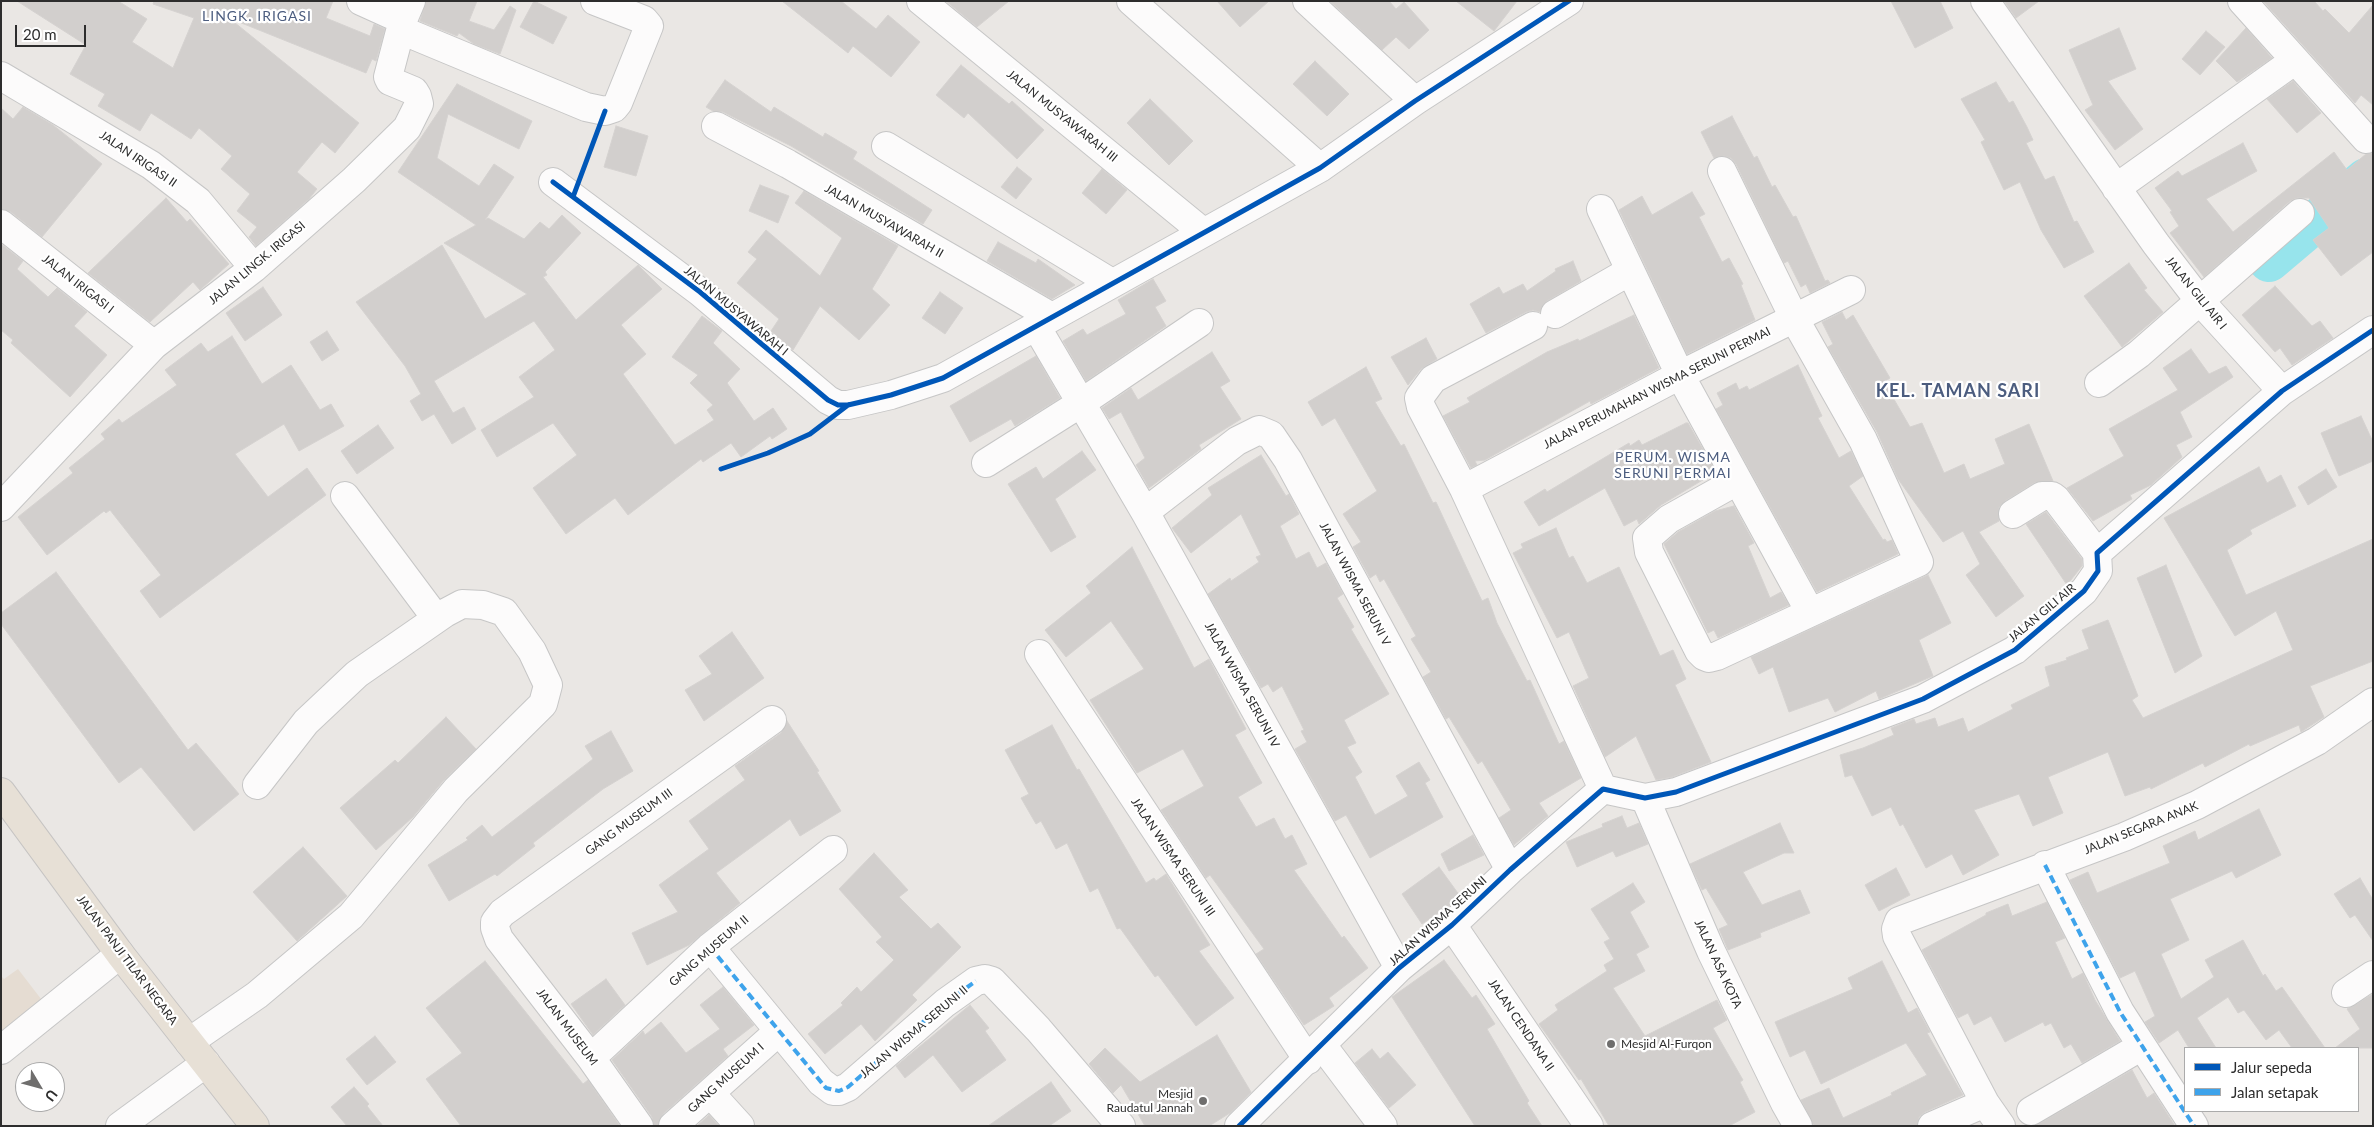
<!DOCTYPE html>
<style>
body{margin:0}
#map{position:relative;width:2374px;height:1127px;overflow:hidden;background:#eae7e4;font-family:Lato,sans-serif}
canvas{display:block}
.frame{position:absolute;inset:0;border:2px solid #2d2d2d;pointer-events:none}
.legend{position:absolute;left:2184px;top:1047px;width:175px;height:65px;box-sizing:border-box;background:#fff;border:1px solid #ababab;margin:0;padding:6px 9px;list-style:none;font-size:15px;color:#2d2d2d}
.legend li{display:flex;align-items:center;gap:10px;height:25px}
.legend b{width:25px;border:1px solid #ababab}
.north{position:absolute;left:15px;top:1062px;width:50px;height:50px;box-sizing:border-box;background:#fff;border:1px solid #ababab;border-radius:50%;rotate:127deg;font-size:14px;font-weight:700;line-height:20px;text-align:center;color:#2d2d2d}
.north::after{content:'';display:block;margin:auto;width:18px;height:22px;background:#6f6e6d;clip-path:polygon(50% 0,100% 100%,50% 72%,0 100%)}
.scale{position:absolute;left:15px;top:25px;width:71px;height:22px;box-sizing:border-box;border:2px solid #2d2d2d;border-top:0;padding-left:6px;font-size:15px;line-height:18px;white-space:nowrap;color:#2d2d2d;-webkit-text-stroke:4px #fff;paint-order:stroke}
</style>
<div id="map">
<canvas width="2374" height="1127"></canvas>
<div class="frame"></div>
<ul class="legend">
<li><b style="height:6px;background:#0057b8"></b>Jalur sepeda</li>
<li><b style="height:6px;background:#3ea3eb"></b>Jalan setapak</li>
</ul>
<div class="north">U</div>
<div class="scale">20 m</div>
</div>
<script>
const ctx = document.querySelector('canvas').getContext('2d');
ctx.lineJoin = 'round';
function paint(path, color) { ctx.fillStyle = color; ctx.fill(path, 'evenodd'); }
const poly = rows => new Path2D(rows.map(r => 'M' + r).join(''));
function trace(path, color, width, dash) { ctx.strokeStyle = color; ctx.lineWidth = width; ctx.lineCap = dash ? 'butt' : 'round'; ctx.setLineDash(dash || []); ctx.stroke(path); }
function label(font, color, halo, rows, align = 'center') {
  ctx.font = font + ' Lato,sans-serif'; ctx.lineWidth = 4.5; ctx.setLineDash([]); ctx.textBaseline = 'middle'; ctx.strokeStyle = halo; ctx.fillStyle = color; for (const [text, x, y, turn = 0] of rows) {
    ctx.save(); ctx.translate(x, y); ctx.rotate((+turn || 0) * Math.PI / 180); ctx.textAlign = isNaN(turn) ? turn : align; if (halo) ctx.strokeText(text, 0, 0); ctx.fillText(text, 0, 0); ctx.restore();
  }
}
paint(poly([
 [18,969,48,1008,1,1044,1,976,4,979]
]), '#e5dcd2');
trace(poly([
 [2269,261,2366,179]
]), '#97e4ec', 42);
const building = poly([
 [17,1,118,1,147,19,132,42,173,68,194,18,153,4,154,1,333,1,326,18,370,36,374,24,385,29,376,61,372,59,366,73,229,18,359,123,335,153,322,142,297,172,317,189,309,199,256,246,249,237,257,227,237,211,250,194,221,169,232,156,199,128,191,139,151,113,140,131,98,106,105,94,70,74,86,45,17,1],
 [426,1,477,1,469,21,494,30,510,6,516,10,500,54,474,44,459,33,457,36,420,21,426,1],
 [534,1,567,17,553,44,520,27,534,1],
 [782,1,841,1,876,29,888,15,920,42,891,77,853,46,848,53,782,1],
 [946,1,1009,1,977,27,946,1],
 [1217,1,1269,1,1240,27,1217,1],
 [1330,1,1389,1,1396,9,1404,2,1429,30,1409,49,1396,37,1382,50,1330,1],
 [1456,1,1517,1,1494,31,1456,1],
 [1891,1,1940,1,1953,28,1915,48,1891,1],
 [2004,1,2039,1,2016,18,2004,1],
 [2263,1,2314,1,2323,11,2325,9,2349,33,2373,5,2373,105,2361,95,2355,103,2263,1],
 [2119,28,2136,69,2108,81,2143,129,2115,150,2085,110,2093,105,2069,50,2119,28],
 [2246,28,2272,58,2237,82,2216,61,2246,28],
 [2206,31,2225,47,2200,75,2182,59,2206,31],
 [1315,61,1349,94,1327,116,1293,84,1315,61],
 [961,65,1009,104,1012,101,1044,130,1017,159,968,113,964,118,936,95,961,65],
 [725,80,771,112,774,107,823,137,825,133,857,152,853,159,932,210,923,224,791,146,723,112,713,111,706,107,725,80],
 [2293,81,2321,113,2297,133,2267,99,2293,81],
 [1996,82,2009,103,2013,101,2027,127,2033,140,2026,143,2045,180,2054,176,2074,222,2077,221,2094,252,2064,268,2041,230,2020,182,2004,190,1981,142,1985,140,1961,99,1996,82],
 [457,84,532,121,519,149,448,114,437,158,479,186,494,164,514,177,485,220,488,218,524,239,540,222,549,229,562,215,581,233,545,272,547,275,543,277,576,320,638,265,662,289,621,325,646,354,623,374,675,445,714,420,707,410,713,405,690,383,698,375,672,357,702,316,722,331,713,343,740,369,727,383,754,421,773,408,787,429,772,439,770,436,741,457,731,443,703,462,701,459,628,515,615,498,566,534,533,488,577,455,553,423,497,457,481,430,534,397,519,377,555,350,534,321,434,381,453,413,464,407,476,429,452,444,434,414,422,421,410,401,421,394,405,366,356,302,442,245,485,319,527,294,444,243,476,225,398,172,457,84],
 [1150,99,1193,141,1169,165,1127,123,1150,99],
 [23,107,53,125,102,164,42,237,11,212,1,209,1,108,13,119,23,107],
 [1732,116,1754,158,1757,156,1772,187,1775,185,1793,217,1796,216,1825,281,1828,280,1830,283,1810,293,1806,284,1801,287,1788,261,1784,263,1736,164,1731,158,1724,156,1714,158,1701,132,1732,116],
 [616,126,648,136,636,176,604,167,616,126],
 [2243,143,2257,171,2206,199,2233,232,2334,152,2347,170,2366,154,2373,153,2373,252,2341,276,2313,240,2329,228,2309,198,2297,198,2290,201,2204,277,2170,233,2179,226,2170,212,2172,211,2155,188,2178,171,2182,176,2243,143],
 [1017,167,1032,179,1016,199,1001,187,1017,167],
 [1102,169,1127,190,1106,214,1082,193,1102,169],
 [760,185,789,196,778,223,749,211,760,185],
 [804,191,898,246,872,289,890,305,859,340,820,306,793,350,771,331,779,319,737,283,757,259,748,252,766,230,820,276,842,238,795,203,804,191],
 [1692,192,1705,214,1699,217,1722,262,1729,258,1743,284,1741,285,1755,320,1687,354,1619,210,1642,196,1652,215,1692,192],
 [166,198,187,222,190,219,229,264,200,290,193,282,150,322,88,273,166,198],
 [998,242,1036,263,1038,259,1075,285,1052,299,987,261,998,242],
 [1,244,23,261,17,269,48,297,57,288,87,312,74,326,107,355,70,397,11,343,13,340,1,330,1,244],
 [1573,261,1581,281,1547,301,1540,312,1533,310,1526,312,1486,333,1470,304,1499,287,1503,294,1523,284,1527,291,1556,271,1555,269,1573,261],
 [2129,263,2147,288,2144,290,2163,312,2122,347,2084,296,2129,263],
 [1153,279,1166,301,1155,307,1166,326,1086,381,1063,341,1083,329,1087,335,1126,314,1118,300,1153,279],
 [2275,286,2312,326,2320,321,2333,338,2292,365,2280,348,2275,352,2242,315,2275,286],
 [263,287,282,315,245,341,226,313,263,287],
 [940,292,963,308,945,334,922,318,940,292],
 [1842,312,1846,320,1853,315,1890,378,1884,382,1910,427,1922,423,1944,473,1964,464,1970,479,2005,464,1995,439,2029,424,2053,481,2034,483,2005,501,1999,507,1999,521,1979,532,2024,596,1996,617,1966,575,1980,564,1963,531,1943,542,1898,479,1877,432,1828,347,1833,344,1822,322,1842,312],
 [1634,315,1659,368,1591,404,1590,401,1485,460,1475,461,1477,465,1471,468,1443,416,1470,402,1467,398,1547,352,1578,339,1579,341,1634,315],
 [327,331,339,350,322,361,310,342,327,331],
 [232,336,262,384,291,365,320,410,331,404,344,426,299,451,284,424,235,454,268,497,307,468,326,495,160,618,140,591,161,575,110,510,106,513,104,511,47,555,18,517,73,473,69,468,105,439,101,434,119,419,122,423,177,385,165,370,201,343,208,352,232,336],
 [1426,338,1437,359,1421,369,1408,385,1391,357,1426,338],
 [2191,349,2209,374,2226,366,2233,377,2180,412,2192,437,2176,445,2182,457,2151,485,2130,495,2132,499,2093,521,2067,488,2124,456,2109,429,2178,390,2163,368,2191,349],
 [1212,352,1230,381,1220,387,1241,419,1199,445,1201,449,1149,488,1136,465,1145,458,1121,412,1109,419,1102,408,1131,388,1138,400,1212,352],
 [1036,356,1060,398,1015,426,1011,419,970,442,950,406,1036,356],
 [1798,365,1822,416,1818,418,1839,458,1851,451,1863,476,1849,486,1883,540,1885,539,1887,542,1892,540,1898,554,1817,592,1716,409,1723,405,1717,393,1736,383,1739,390,1747,386,1749,390,1798,365],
 [1366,367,1382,399,1375,402,1401,446,1404,444,1433,503,1436,502,1482,601,1488,598,1497,623,1527,681,1530,680,1559,744,1564,741,1581,778,1539,803,1548,816,1514,845,1499,818,1511,810,1482,761,1478,764,1449,717,1446,719,1423,677,1431,672,1411,639,1416,636,1384,579,1380,582,1376,574,1370,578,1353,547,1361,542,1343,514,1377,491,1335,418,1322,426,1308,402,1366,367],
 [2361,416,2373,442,2373,461,2339,476,2321,433,2361,416],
 [1686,423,1688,423,1716,472,1661,505,1639,524,1637,519,1624,526,1605,488,1539,526,1524,502,1545,489,1547,492,1629,443,1630,446,1639,440,1642,445,1686,423],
 [378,425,394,448,357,474,341,451,378,425],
 [1082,451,1096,470,1055,499,1076,537,1051,552,1008,484,1036,467,1043,479,1082,451],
 [1261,455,1286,496,1289,494,1299,514,1280,526,1296,559,1309,552,1317,568,1326,563,1343,594,1337,598,1354,627,1351,629,1389,694,1344,720,1356,743,1347,747,1362,772,1355,777,1375,815,1408,796,1396,776,1419,762,1430,780,1425,783,1443,817,1370,858,1346,815,1335,821,1295,749,1307,742,1301,731,1304,730,1282,686,1273,692,1268,684,1261,688,1208,594,1230,578,1231,581,1259,562,1256,557,1261,555,1241,514,1191,553,1172,528,1212,495,1208,488,1261,455],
 [2259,467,2267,483,2281,475,2296,506,2250,530,2252,534,2227,550,2246,595,2373,539,2373,661,2310,686,2324,717,2301,732,2299,725,2250,746,2249,744,2205,767,2203,763,2151,789,2150,787,2125,796,2108,752,2048,777,2063,813,2033,826,2019,794,1974,810,1999,855,1963,875,1952,854,1926,868,1903,824,1900,826,1891,807,1872,816,1852,775,1845,777,1840,755,1863,748,1894,735,1891,728,1914,719,1916,724,1935,718,1938,727,1963,718,1968,732,2013,709,2011,705,2050,686,2045,667,2067,660,2066,658,2089,649,2082,630,2108,620,2138,696,2132,700,2143,718,2293,650,2276,611,2235,636,2164,518,2259,467],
 [2326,469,2337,487,2308,505,2298,487,2326,469],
 [1734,506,1754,543,1748,546,1770,598,1781,592,1789,605,1718,638,1714,630,1708,633,1664,544,1678,532,1715,511,1734,506],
 [2046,512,2082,559,2082,566,2067,585,2026,524,2046,512],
 [1556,528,1569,558,1573,556,1587,583,1619,567,1660,656,1673,650,1686,679,1675,685,1711,762,1672,777,1656,780,1636,736,1605,757,1573,686,1589,678,1569,632,1557,638,1513,553,1523,548,1521,544,1556,528],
 [1132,547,1194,668,1209,659,1246,729,1235,735,1262,783,1238,797,1256,827,1274,818,1285,839,1292,835,1307,864,1294,870,1342,938,1344,936,1368,968,1329,998,1334,1006,1304,1025,1256,954,1264,949,1210,875,1206,878,1161,810,1204,786,1183,749,1137,773,1090,700,1144,669,1111,621,1066,657,1045,630,1091,593,1086,586,1132,547],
 [2166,565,2202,656,2175,673,2137,578,2166,565],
 [56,572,188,750,196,743,239,794,194,831,141,767,119,783,1,624,1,613,56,572],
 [1928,575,1951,623,1919,640,1933,676,1879,699,1876,691,1835,712,1828,698,1789,712,1773,667,1759,674,1751,657,1928,575],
 [732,632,764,678,704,721,685,690,712,674,699,656,732,632],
 [446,717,476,749,444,780,413,817,376,850,340,808,395,760,398,763,446,717],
 [787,721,819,771,817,772,841,811,800,836,790,819,716,873,740,903,689,945,647,965,632,933,678,912,659,885,709,849,689,821,745,780,735,766,781,733,787,721],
 [1052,725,1077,770,1079,769,1146,883,1154,878,1156,881,1166,874,1210,945,1199,951,1234,998,1196,1026,1158,975,1155,977,1120,928,1117,929,1098,888,1090,892,1067,843,1056,849,1041,821,1036,824,1021,798,1029,794,1005,750,1052,725],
 [611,731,633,771,603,789,533,843,535,846,497,876,495,874,449,901,428,865,468,840,466,838,482,825,492,837,593,759,585,746,611,731],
 [2259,809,2281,855,2236,878,2232,871,2170,899,2189,940,2161,954,2181,999,2214,977,2205,960,2243,940,2263,976,2265,974,2276,991,2282,987,2325,1048,2292,1048,2279,1030,2266,1040,2244,1010,2238,1013,2228,997,2197,1018,2216,1048,2189,1048,2178,1030,2159,1043,2145,1022,2155,1016,2135,971,2120,978,2070,880,2088,872,2097,893,2170,863,2163,846,2195,831,2198,840,2259,809],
 [1622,816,1627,828,1639,823,1648,844,1616,857,1613,851,1577,867,1566,842,1603,827,1602,824,1622,816],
 [1780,823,1794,853,1784,853,1743,872,1762,905,1800,890,1810,913,1760,933,1761,937,1728,950,1719,929,1728,925,1706,888,1702,890,1690,864,1780,823],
 [1473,835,1484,855,1449,871,1441,854,1473,835],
 [303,847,347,896,297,941,253,892,303,847],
 [874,853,908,890,899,897,931,929,938,923,961,947,912,995,917,1000,875,1041,861,1024,825,1054,808,1034,843,1005,841,1003,857,987,861,992,894,960,876,942,882,937,839,889,874,853],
 [1439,867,1460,896,1449,906,1422,924,1402,894,1439,867],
 [1896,868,1910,895,1879,911,1865,885,1896,868],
 [2360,878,2373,900,2373,941,2355,915,2350,918,2334,894,2360,878],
 [1633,883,1645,902,1630,912,1649,947,1636,954,1645,971,1613,988,1645,1036,1717,1000,1727,1020,1713,1028,1743,1080,1740,1082,1755,1112,1729,1126,1609,1126,1581,1079,1579,1080,1539,1024,1558,1010,1555,1005,1607,971,1604,965,1614,959,1604,942,1610,939,1591,909,1633,883],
 [2047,902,2065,938,2055,942,2072,979,2083,973,2095,1000,2120,1041,2082,1063,2071,1044,2064,1048,2051,1023,2045,1026,2043,1022,2005,1042,1991,1016,1974,1025,1968,1013,1958,1018,1922,950,1986,915,1986,913,2008,904,2012,916,2047,902],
 [1444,960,1472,998,1476,995,1495,1024,1487,1029,1529,1101,1527,1103,1542,1126,1475,1126,1392,997,1444,960],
 [485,961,583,1084,588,1080,620,1126,461,1126,426,1079,462,1053,426,1008,485,961],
 [1882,961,1908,1013,1917,1008,1930,1032,1927,1033,1963,1095,1925,1112,1919,1117,1917,1126,1814,1126,1801,1100,1829,1088,1843,1118,1892,1095,1891,1093,1927,1075,1906,1043,1821,1084,1805,1050,1790,1057,1775,1022,1853,989,1848,978,1882,961],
 [606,979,625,1005,593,1035,571,1004,606,979],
 [723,987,754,1025,723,1049,728,1056,663,1114,658,1126,654,1126,652,1117,612,1060,643,1031,645,1035,661,1022,686,1053,720,1029,700,1005,723,987],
 [2373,994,2373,1048,2335,1048,2360,1029,2347,1009,2373,994],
 [970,1005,989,1028,985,1031,1006,1060,962,1092,933,1055,905,1078,896,1066,970,1005],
 [1217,1035,1251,1092,1230,1113,1209,1126,1145,1126,1121,1085,1113,1093,1089,1064,1105,1048,1140,1082,1217,1035],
 [375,1036,396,1062,367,1085,346,1059,375,1036],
 [1372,1049,1380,1059,1388,1052,1416,1085,1389,1108,1355,1063,1372,1049],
 [2132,1070,2147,1098,2154,1093,2175,1126,2035,1126,2132,1070],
 [1051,1082,1071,1111,1049,1126,988,1126,1051,1082],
 [354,1087,369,1104,367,1106,383,1126,347,1126,331,1107,354,1087],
 [709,1115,719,1126,697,1126,709,1115]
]);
paint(building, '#d2cfcd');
trace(building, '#d5d2d0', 1);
const minor = poly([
 [361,1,403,20],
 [921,1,1203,232],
 [1131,1,1320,168],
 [1307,1,1415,101],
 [1985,1,2156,244,2199,300,2282,391],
 [2242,1,2366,139],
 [401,30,586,107,605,111,614,108,618,103,649,26,644,20,595,1],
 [1,76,151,165,198,201,254,268],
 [716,126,788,164,1052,317],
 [886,146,1112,283],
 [1722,171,1794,318,1863,440,1919,562,1717,656,1709,658,1704,656,1699,651,1649,552,1647,538,1669,519,1737,481],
 [553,182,700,292,828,400,838,405,848,405,891,395,943,378,1320,168,1415,101,1569,1],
 [2116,188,2294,61],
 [1601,209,1680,375,1810,612],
 [1,224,154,345],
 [1555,314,1630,271],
 [1036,326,1145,512,1399,968],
 [1533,326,1433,379,1419,398,1421,407,1464,489,1603,789],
 [2099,383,2139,354,2300,213],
 [986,463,1081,403,1199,323],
 [1464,489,1680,375,1851,290],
 [345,496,436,618],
 [1,507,154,345,254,268,354,180,407,128,419,104,417,96,414,91,390,81,388,77,403,20,411,1],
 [1145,512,1237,441,1259,430,1271,435,1288,460,1510,870],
 [2013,514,2042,496,2052,496,2056,499,2097,553],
 [1039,654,1308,1060],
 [1645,798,1711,951,1785,1103,1798,1126],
 [2045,865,2120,1012,2194,1126],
 [1452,925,1589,1126],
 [710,947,821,1082,833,1091,839,1091,848,1087,945,1003,976,981,985,979,992,981,1038,1029,1121,1126],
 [2346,993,2373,975],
 [189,1042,257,995,351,916,456,790,543,704,548,685,532,651,504,612,483,605,462,604,445,613,357,674,306,722,257,785],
 [1322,1045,1383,1126],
 [1,1050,120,954],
 [591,1058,710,947,833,850],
 [710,1093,740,1126],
 [2031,1111,2142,1046],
 [120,1126,206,1063],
 [639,1126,591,1058,499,939,495,928,495,922,502,913,772,720],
 [673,1126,779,1031],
 [1239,1126,1399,968,1452,925,1510,870,1603,789,1645,798,1676,792,1923,699,2015,650,2084,591,2098,571,2097,553,2282,391,2373,330],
 [1932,1126,1985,1103],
 [2001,1126,1985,1103,1897,936,1896,929,1899,921,2124,837,2197,805,2317,741,2373,702]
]);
const major = poly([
 [1,792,120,954,255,1126]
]);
trace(minor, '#c6c6c6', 30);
trace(major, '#c6c4c3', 30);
trace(minor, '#fcfbfb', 28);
trace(major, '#e7e0d6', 28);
trace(poly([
 [2045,865,2120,1012,2194,1126],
 [710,947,826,1088,839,1091,848,1087,945,1003,976,981]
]), '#3ea3eb', 4, [8, 4]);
trace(poly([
 [553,182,700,292,828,400,838,405,848,405,891,395,943,378,1320,168,1415,101,1569,1],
 [573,197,605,111],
 [721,469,768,453,810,434,848,405],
 [1239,1126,1399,968,1452,925,1510,870,1603,789,1645,798,1676,792,1923,699,2015,650,2084,591,2098,571,2097,553,2282,391,2373,330]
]), '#0057b8', 5);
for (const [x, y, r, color] of [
 [1611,1044,5,"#6f6e6d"],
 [1203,1101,5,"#6f6e6d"]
]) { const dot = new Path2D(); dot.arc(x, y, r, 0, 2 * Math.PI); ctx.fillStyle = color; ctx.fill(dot); trace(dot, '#fff', 2); }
label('12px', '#2d2d2d', '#fff', [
 ["JALAN MUSYAWARAH III",1062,116,39],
 ["JALAN IRIGASI II",138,159,34],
 ["JALAN MUSYAWARAH II",884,221,30],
 ["JALAN LINGK. IRIGASI",257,263,-40],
 ["JALAN IRIGASI I",78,284,38],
 ["JALAN GILI AIR I",2196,293,51],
 ["JALAN MUSYAWARAH I",736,311,40],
 ["JALAN PERUMAHAN WISMA SERUNI PERMAI",1657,388,-27],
 ["JALAN WISMA SERUNI V",1355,584,62],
 ["JALAN GILI AIR",2042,613,-40],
 ["JALAN WISMA SERUNI IV",1242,685,61],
 ["GANG MUSEUM III",629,822,-36],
 ["JALAN SEGARA ANAK",2141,828,-22],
 ["JALAN WISMA SERUNI III",1173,857,56],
 ["JALAN WISMA SERUNI",1438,921,-42],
 ["GANG MUSEUM II",709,951,-41],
 ["JALAN PANJI TILAR NEGARA",127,960,53],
 ["JALAN ASA KOTA",1718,964,65],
 ["JALAN CENDANA II",1521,1025,56],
 ["JALAN MUSEUM",567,1027,53],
 ["JALAN WISMA SERUNI II",914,1032,-40],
 ["GANG MUSEUM I",726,1078,-42]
]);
label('12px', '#2d2d2d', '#fff', [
 ["Mesjid Al-Furqon",1621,1044],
 ["Mesjid",1193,1094,"right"],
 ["Raudatul Jannah",1193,1108,"right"]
], 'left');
ctx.letterSpacing = '1px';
label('14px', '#4c5d7f', '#fff', [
 ["LINGK. IRIGASI",257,16],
 ["PERUM. WISMA",1673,457],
 ["SERUNI PERMAI",1673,473]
]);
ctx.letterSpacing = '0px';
ctx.letterSpacing = '1px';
label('bold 18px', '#4c5d7f', '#fff', [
 ["KEL. TAMAN SARI",1958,391]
]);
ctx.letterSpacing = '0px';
</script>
